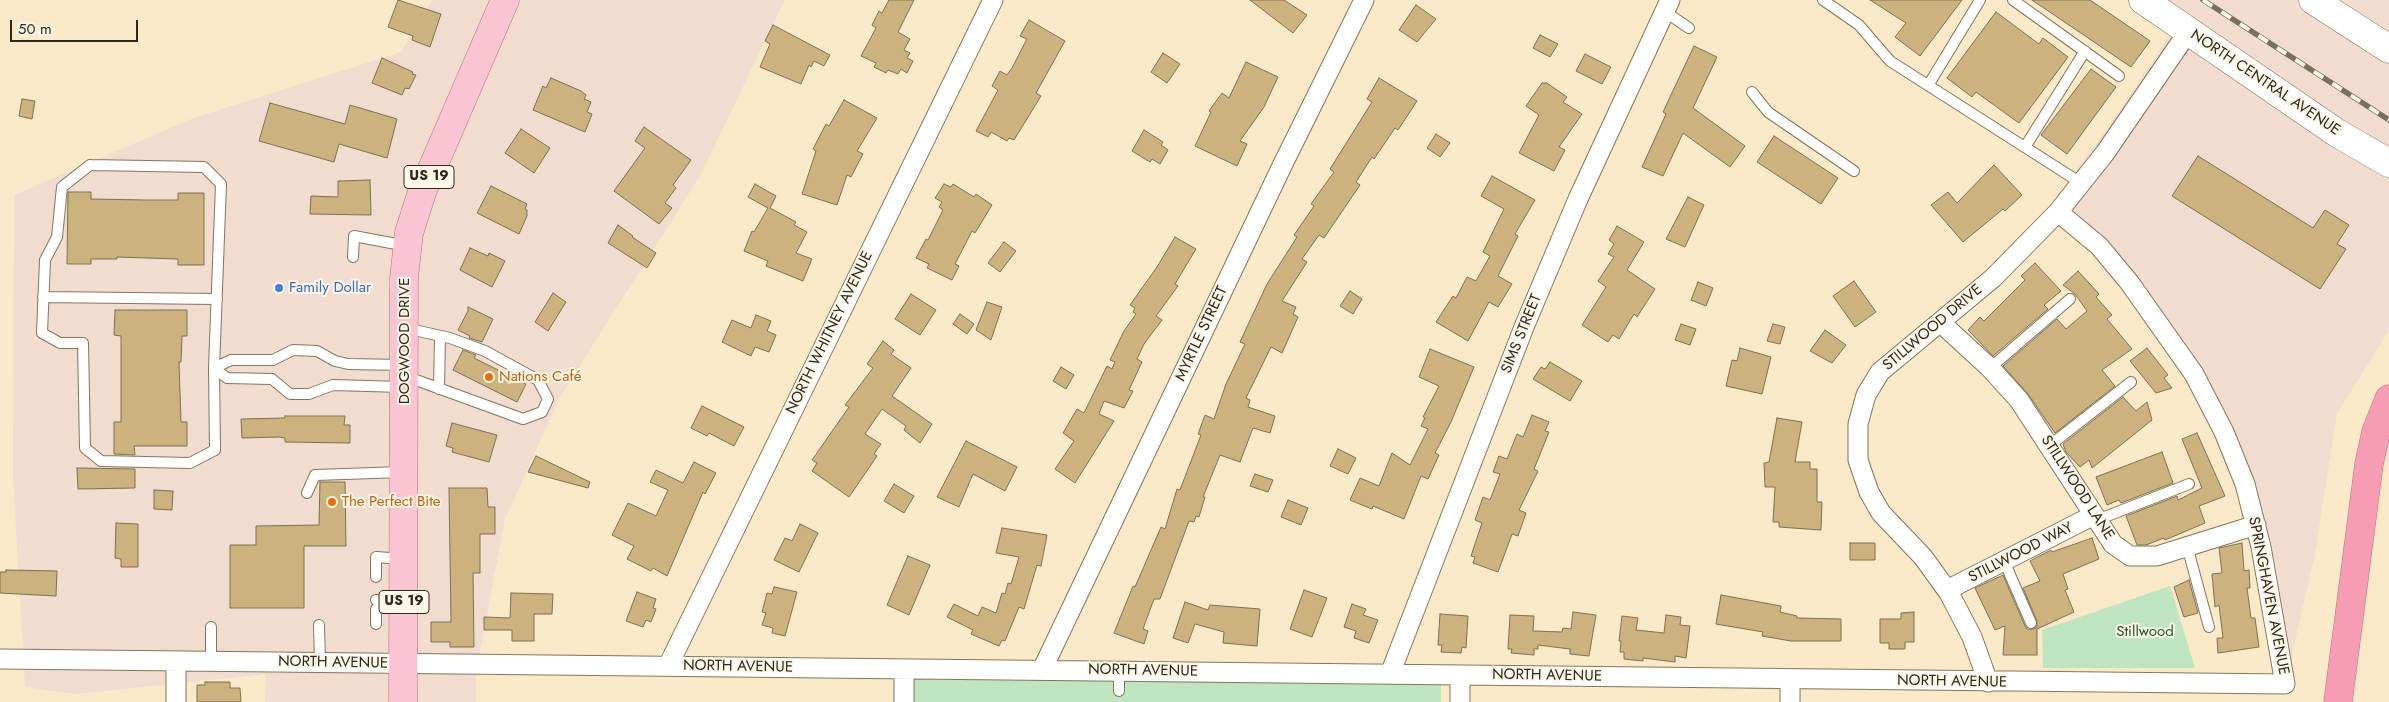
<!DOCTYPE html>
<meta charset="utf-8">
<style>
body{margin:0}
#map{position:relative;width:2389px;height:702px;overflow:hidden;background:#f9e9c8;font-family:Jost,sans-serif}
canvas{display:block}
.scale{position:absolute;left:10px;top:20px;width:128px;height:22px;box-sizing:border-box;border:2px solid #2e281c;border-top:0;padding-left:6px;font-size:15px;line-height:18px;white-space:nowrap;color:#2e281c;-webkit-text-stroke:4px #fdf7ea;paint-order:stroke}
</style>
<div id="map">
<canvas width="2389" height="702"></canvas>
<div class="scale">50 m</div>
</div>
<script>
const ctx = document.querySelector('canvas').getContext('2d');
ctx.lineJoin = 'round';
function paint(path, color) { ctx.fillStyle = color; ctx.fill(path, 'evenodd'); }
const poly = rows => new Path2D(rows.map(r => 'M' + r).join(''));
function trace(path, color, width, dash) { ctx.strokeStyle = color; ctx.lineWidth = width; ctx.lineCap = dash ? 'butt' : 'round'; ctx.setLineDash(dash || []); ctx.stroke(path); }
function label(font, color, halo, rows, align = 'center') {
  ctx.font = font + ' Jost,sans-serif'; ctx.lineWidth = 4; ctx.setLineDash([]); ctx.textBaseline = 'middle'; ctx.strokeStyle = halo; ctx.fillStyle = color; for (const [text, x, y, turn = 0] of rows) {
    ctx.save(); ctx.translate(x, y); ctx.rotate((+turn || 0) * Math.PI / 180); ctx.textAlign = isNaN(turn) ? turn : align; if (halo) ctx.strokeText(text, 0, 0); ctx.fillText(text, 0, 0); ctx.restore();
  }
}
paint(poly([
 [432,0,785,0,700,176,560,397,505,519,476,674,476,702,265,702,266,674,76,694,25,687,13,476,14,195,191,119,401,52],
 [2126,0,2389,0,2389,330,2337,414,2314,559,2285,684,2224,432,2129,282,2056,197,2105,132,2172,32]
]), '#f2dccf');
paint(poly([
 [2170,586,2195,668,2043,668,2042,630],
 [1441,679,1441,702,913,702,913,680]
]), '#bee5bf');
const building = poly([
 [398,0,441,14,430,47,412,40,413,36,388,27,398,0],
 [889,0,914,0,898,32,910,39,904,50,910,53,907,58,913,61,907,73,901,69,898,74,888,70,886,73,874,67,876,63,861,56,876,28,872,25,879,11,882,13,889,0],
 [1250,0,1284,0,1307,15,1293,33,1250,0],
 [1870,0,1962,0,1920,56,1895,37,1906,23,1870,0],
 [2032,0,2090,0,2150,41,2131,67,2032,0],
 [1416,5,1436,19,1417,42,1399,30,1416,5],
 [1996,12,2039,44,2043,38,2068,57,2019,123,1976,92,1972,97,1947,78,1996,12],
 [1029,20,1065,41,1036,93,1041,96,1014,140,1009,138,1007,141,991,132,988,137,976,131,998,90,992,86,1000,71,1007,75,1012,68,1027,39,1020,36,1029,20],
 [773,25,830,55,824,66,814,61,811,67,809,65,801,84,760,67,770,44,765,41,773,25],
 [1540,35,1558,44,1550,57,1533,48,1540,35],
 [1694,46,1717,57,1693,108,1745,146,1730,167,1683,133,1663,176,1642,167,1666,114,1663,112,1694,46],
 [1163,53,1180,64,1167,83,1151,72,1163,53],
 [1585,54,1611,67,1602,84,1576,71,1585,54],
 [382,58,413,72,412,74,416,75,409,89,405,88,402,95,372,83,382,58],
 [1246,62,1278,77,1264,107,1240,141,1247,144,1237,166,1195,146,1211,112,1209,111,1222,93,1229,98,1246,62],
 [2091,69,2116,87,2067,154,2041,135,2091,69],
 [551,78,581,91,586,95,584,99,591,102,587,112,592,114,585,132,533,110,543,86,546,88,551,78],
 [1379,78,1417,101,1398,130,1395,128,1374,159,1372,157,1356,182,1360,185,1324,238,1319,235,1302,259,1307,262,1282,301,1296,307,1293,314,1298,317,1282,353,1271,347,1246,398,1250,400,1248,407,1275,416,1270,433,1253,428,1240,462,1220,455,1203,497,1205,497,1199,517,1196,516,1194,522,1189,521,1160,599,1154,599,1143,629,1148,631,1144,644,1114,633,1133,586,1135,587,1161,527,1165,529,1177,489,1180,490,1201,435,1198,434,1205,415,1214,419,1226,384,1245,344,1240,342,1267,284,1297,237,1294,235,1314,206,1311,204,1334,172,1330,169,1372,102,1367,99,1379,78],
 [1542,83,1547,83,1567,97,1563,102,1582,114,1559,147,1565,150,1554,171,1519,153,1539,115,1526,106,1542,83],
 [22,99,35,101,32,119,19,116,22,99],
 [844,100,877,118,857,151,863,154,851,177,847,175,837,205,802,194,816,151,813,149,826,124,829,126,844,100],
 [270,103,345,124,350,105,397,119,387,158,339,144,334,162,259,141,270,103],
 [644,127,691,160,673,185,676,188,665,203,672,208,659,224,614,191,645,148,635,141,644,127],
 [521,129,550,148,534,173,505,153,521,129],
 [1144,130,1163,142,1161,145,1168,150,1160,164,1152,159,1150,162,1132,151,1144,130],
 [1436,134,1450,143,1440,157,1427,148,1436,134],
 [1774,136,1838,178,1821,204,1757,162,1774,136],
 [2198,156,2313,228,2325,210,2349,225,2337,244,2346,249,2320,289,2172,196,2198,156],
 [1994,165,2022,195,2005,211,2003,209,1963,242,1931,205,1948,192,1957,203,1994,165],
 [1492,176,1535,200,1515,234,1518,236,1498,276,1512,284,1498,307,1489,302,1468,341,1436,322,1453,296,1456,298,1467,277,1476,281,1490,256,1483,252,1504,209,1481,196,1492,176],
 [370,180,371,215,310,214,311,196,338,197,338,181,370,180],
 [755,184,776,196,770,208,796,222,794,225,807,232,796,253,812,259,803,281,766,266,768,261,744,251,752,231,754,232,768,208,748,197,755,184],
 [944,184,951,187,953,184,974,197,976,194,992,205,975,233,972,231,955,264,959,266,952,280,927,268,929,264,916,258,926,239,928,240,943,210,939,207,942,202,935,198,944,184],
 [491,186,527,204,525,209,527,210,527,216,519,234,477,213,491,186],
 [68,192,91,192,91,199,146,200,178,200,178,193,204,193,204,265,178,265,178,259,117,257,117,259,91,259,91,264,67,264,68,192],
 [1688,197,1704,205,1685,247,1666,239,1688,197],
 [618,225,633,236,632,237,656,253,647,268,608,243,618,225],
 [1617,226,1644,242,1627,270,1655,289,1637,317,1634,314,1619,339,1613,335,1608,342,1582,325,1606,287,1598,281,1614,257,1608,254,1614,244,1609,240,1617,226],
 [1175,237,1196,249,1175,284,1178,286,1156,316,1162,320,1144,344,1137,359,1142,362,1129,390,1133,391,1124,408,1104,401,1099,414,1114,421,1075,483,1055,469,1074,441,1063,433,1077,409,1084,413,1107,366,1112,369,1115,362,1110,360,1124,331,1136,314,1133,312,1135,308,1130,305,1157,267,1175,237],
 [1004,242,1016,251,1000,272,988,263,1004,242],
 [470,248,488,256,489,253,505,261,492,287,460,270,470,248],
 [2035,263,2061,291,2044,305,2048,309,1993,356,1968,330,1980,317,1984,321,2025,280,2021,276,2035,263],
 [2078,271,2099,294,2096,297,2112,315,2107,319,2132,349,2102,370,2115,386,2055,433,2028,394,2003,366,2057,319,2066,329,2087,311,2075,294,2063,285,2078,271],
 [1854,281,1876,312,1855,327,1833,296,1854,281],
 [1698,282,1713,288,1706,306,1691,300,1698,282],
 [1350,291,1362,299,1353,314,1340,306,1350,291],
 [553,293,566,302,548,331,535,322,553,293],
 [911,294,936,310,920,335,895,319,911,294],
 [987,302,1002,307,991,340,976,330,987,302],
 [468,307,493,319,482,342,469,338,470,336,458,330,468,311,468,307],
 [115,310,187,310,187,336,182,336,181,362,179,362,181,422,187,422,187,446,134,446,135,455,114,454,114,422,121,422,121,336,114,335,115,310],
 [960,314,974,324,967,334,953,324,960,314],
 [756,315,771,321,767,331,776,335,769,352,755,347,751,356,722,342,732,320,751,328,756,315],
 [1681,324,1696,329,1690,345,1675,340,1681,324],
 [1773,324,1785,327,1780,344,1767,341,1773,324],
 [1825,330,1846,345,1832,363,1810,351,1825,330],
 [883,341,894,350,891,354,911,368,892,396,932,424,920,443,904,430,906,426,882,409,865,434,881,444,874,454,877,456,849,497,812,471,817,463,812,460,849,407,845,405,873,368,867,364,883,341],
 [1740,348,1771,357,1762,394,1726,386,1732,360,1737,361,1740,348],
 [2147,348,2168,375,2164,378,2172,388,2156,393,2130,361,2147,348],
 [1430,349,1474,367,1451,422,1435,453,1439,455,1428,479,1421,476,1404,519,1373,506,1372,509,1350,500,1360,478,1379,486,1392,453,1410,465,1428,429,1421,426,1425,418,1423,417,1439,386,1419,377,1430,349],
 [463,350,476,355,474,358,526,384,517,402,453,370,463,350],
 [1550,362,1582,381,1570,401,1533,379,1541,367,1545,369,1550,362],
 [1061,367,1074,375,1066,389,1053,381,1061,367],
 [2123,397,2136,411,2147,402,2152,420,2092,468,2089,460,2080,467,2066,452,2063,444,2123,397],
 [702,406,744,427,734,446,709,433,707,436,691,428,702,406],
 [1532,415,1549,422,1545,431,1549,432,1534,469,1538,471,1519,510,1526,513,1518,536,1512,534,1498,572,1473,563,1475,557,1471,556,1482,523,1475,520,1483,497,1490,500,1500,474,1493,472,1499,456,1507,459,1517,434,1523,437,1532,415],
 [285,416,345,416,344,425,350,425,350,443,285,442,285,438,279,437,242,438,241,419,285,418,285,416],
 [1777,418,1802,422,1795,462,1810,462,1810,469,1817,469,1817,502,1822,502,1821,530,1779,527,1779,522,1773,522,1775,487,1765,487,1764,463,1769,462,1777,418],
 [452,423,497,435,489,462,452,452,453,448,446,446,452,423],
 [2197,433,2225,496,2199,506,2205,523,2165,540,2164,538,2146,545,2137,545,2126,516,2177,496,2178,500,2202,488,2182,439,2197,433],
 [966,441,1017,467,1005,491,973,474,959,507,937,497,966,441],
 [1338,449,1356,458,1348,474,1330,466,1338,449],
 [2162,452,2173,483,2121,503,2119,500,2107,505,2096,477,2162,452],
 [536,456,590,482,588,488,528,472,536,456],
 [694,462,716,473,705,494,703,492,667,576,653,568,651,571,627,559,634,546,612,535,628,503,656,516,668,490,650,482,656,470,683,483,694,462],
 [77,468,135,469,135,488,78,489,77,468],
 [1255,474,1273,480,1268,492,1250,486,1255,474],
 [320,482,345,482,346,546,304,546,304,608,230,608,230,545,256,545,256,526,319,525,320,482],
 [894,484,914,496,904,513,884,501,894,484],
 [449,488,487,488,488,507,495,507,495,534,480,534,480,573,473,573,474,647,450,647,450,642,431,642,431,622,451,622,449,488],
 [154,490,173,491,172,510,154,509,154,490],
 [1288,500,1308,508,1301,525,1281,517,1288,500],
 [116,523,138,524,138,567,121,567,121,559,115,558,116,523],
 [800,524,818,533,799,572,774,560,785,538,792,541,800,524],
 [1002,528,1047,535,1041,566,1037,565,1024,609,1019,607,1005,641,1002,640,999,646,971,634,973,630,947,617,954,604,978,616,982,607,996,613,1002,593,1005,594,1008,583,1011,584,1019,557,996,553,1002,528],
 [2092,538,2099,559,2063,574,2068,589,2065,590,2074,612,2037,629,2037,655,2003,655,2005,626,1995,630,1975,588,2003,575,2025,626,2027,629,2033,629,2037,627,2037,621,2023,588,2040,581,2030,561,2051,550,2052,552,2092,538],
 [1850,543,1875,543,1875,560,1850,560,1850,543],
 [2242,543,2244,571,2249,570,2250,588,2247,588,2251,618,2255,618,2259,647,2218,653,2217,638,2223,638,2219,605,2215,607,2212,574,2222,573,2219,548,2242,543],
 [908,556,930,565,909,615,887,605,908,556],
 [6,570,57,571,56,596,0,593,0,572,6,572,6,570],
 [2189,580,2198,613,2184,617,2174,587,2189,580],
 [774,587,797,592,785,636,772,633,773,628,762,625,766,613,762,612,767,593,772,594,774,587],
 [1304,590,1327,598,1312,637,1290,629,1304,590],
 [637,592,656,599,653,608,656,609,651,622,646,620,643,627,626,621,637,592],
 [511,593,553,594,552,614,534,614,534,641,512,641,512,630,484,630,484,617,510,618,511,593],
 [1721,595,1781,606,1780,612,1797,616,1797,618,1841,619,1841,641,1791,641,1762,636,1763,632,1716,624,1721,595],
 [1185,602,1208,610,1210,605,1260,609,1257,646,1223,643,1224,632,1195,624,1188,643,1173,638,1185,602],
 [1352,604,1366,609,1363,615,1378,620,1369,643,1354,638,1356,631,1344,627,1352,604],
 [1573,612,1596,615,1589,656,1570,654,1570,649,1538,645,1538,649,1534,649,1534,655,1511,653,1512,649,1508,649,1510,615,1534,616,1533,631,1562,632,1563,628,1571,629,1573,612],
 [1914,612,1914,642,1905,642,1905,649,1889,649,1889,643,1880,643,1880,619,1901,619,1901,613,1914,612],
 [1440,614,1468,616,1466,648,1462,647,1461,653,1441,652,1442,645,1438,645,1440,614],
 [1666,615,1681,617,1680,625,1690,626,1686,658,1675,656,1675,662,1643,658,1643,661,1624,659,1624,652,1620,652,1621,641,1619,641,1622,616,1638,618,1636,630,1664,633,1666,615],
 [205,682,230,682,230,688,240,688,241,702,197,702,197,685,205,685,205,682]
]);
paint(building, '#cbb27f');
trace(building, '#7e7053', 1);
const lane = poly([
 [1823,0,1859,25,1890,61,2081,183],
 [2013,0,2119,76],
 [1664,11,1689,28],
 [1929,84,1980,0],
 [1752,92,1768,112,1854,171],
 [2025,147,2085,51],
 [90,165,204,167,221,184,214,368,215,450,190,463,101,461,85,448,83,343,60,343,42,333,45,260,57,237,62,187,90,165],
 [353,257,354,236,407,246],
 [43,297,217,299],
 [214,368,227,378,272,379,290,394,309,394,333,385,402,387],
 [214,368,231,360,273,360,293,350,317,351,335,361,348,364,403,365],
 [1990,368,2070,299],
 [405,376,523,419,542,412,548,399,538,380,485,351,450,338,405,328],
 [439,389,440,336],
 [2049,446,2131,382],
 [307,493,315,475,403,472],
 [2097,520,2189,484],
 [2187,546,2209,627],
 [2004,561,2031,623],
 [376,577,376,557,403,559],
 [376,600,402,601],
 [376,609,376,624],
 [319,625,320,663],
 [211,661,211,627],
 [1119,671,1119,691]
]);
const street = poly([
 [1940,322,1990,368,2019,400,2113,544,2130,556,2157,556,2256,525],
 [1947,590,2094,515],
 [0,659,2285,684,2261,547,2245,484,2224,432,2194,374,2129,282,2099,246,2058,212],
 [668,666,993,0],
 [904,669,904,702],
 [1042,670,1282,166,1364,0],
 [1390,674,1524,327,1578,199,1670,0],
 [1460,675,1460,702],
 [1988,682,1972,637,1949,593,1923,557,1881,513,1869,492,1858,460,1858,424,1866,395,1880,372,1993,278,2058,212,2105,153,2188,32],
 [176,702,176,661],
 [1790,702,1790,680]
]);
const secondary = poly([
 [2143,0,2337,133,2389,163],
 [2313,0,2389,49]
]);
const primary = poly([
 [403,702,404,278,409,233,422,192,505,0]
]);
const highway = poly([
 [2338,702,2369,464,2376,432,2389,399]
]);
trace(lane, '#837558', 12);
trace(street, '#837558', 21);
trace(secondary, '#837558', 29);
trace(primary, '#b0747f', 29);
trace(highway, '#b0747f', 29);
trace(lane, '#fff', 10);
trace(street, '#fff', 19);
trace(secondary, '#fff', 28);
trace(primary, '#fac4d3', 28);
trace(highway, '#f69db5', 28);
const rail = poly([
 [2203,0,2389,120]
]);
trace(rail, '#79705c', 5.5);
trace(rail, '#fdf7ea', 4, [11]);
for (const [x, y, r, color] of [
 [279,288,5,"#3f7fe0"],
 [489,377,5,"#e8710a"],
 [332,502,5,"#e8710a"]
]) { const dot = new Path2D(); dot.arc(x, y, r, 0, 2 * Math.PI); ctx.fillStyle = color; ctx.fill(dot); trace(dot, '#fdf7ea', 2); }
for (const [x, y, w] of [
 [429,177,50],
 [404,602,50]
]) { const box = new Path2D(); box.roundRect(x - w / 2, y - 11.5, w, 23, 4); ctx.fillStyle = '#fdf7ea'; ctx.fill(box); trace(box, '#2e281c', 1); }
label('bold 14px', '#2e281c', null, [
 ["US 19",429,177],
 ["US 19",404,602]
]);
label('15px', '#2e281c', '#fdf7ea', [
 ["NORTH CENTRAL AVENUE",2265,83,34],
 ["STILLWOOD DRIVE",1933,328,-40],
 ["NORTH WHITNEY AVENUE",830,333,-64],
 ["MYRTLE STREET",1202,334,-65],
 ["SIMS STREET",1522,334,-68],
 ["DOGWOOD DRIVE",405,341,-90],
 ["STILLWOOD LANE",2077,488,57],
 ["STILLWOOD WAY",2021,553,-27],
 ["SPRINGHAVEN AVENUE",2268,596,79],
 ["NORTH AVENUE",333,663,1],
 ["NORTH AVENUE",738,667,1],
 ["NORTH AVENUE",1143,671,1],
 ["NORTH AVENUE",1547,676,1],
 ["NORTH AVENUE",1952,682,1]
]);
label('15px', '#366cbe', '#fdf7ea', [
 ["Family Dollar",289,288]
], 'left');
label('15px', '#c56008', '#fdf7ea', [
 ["Nations Café",499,377],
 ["The Perfect Bite",342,502]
], 'left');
label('15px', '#1b5724', '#fdf7ea', [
 ["Stillwood",2145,632]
]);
</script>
